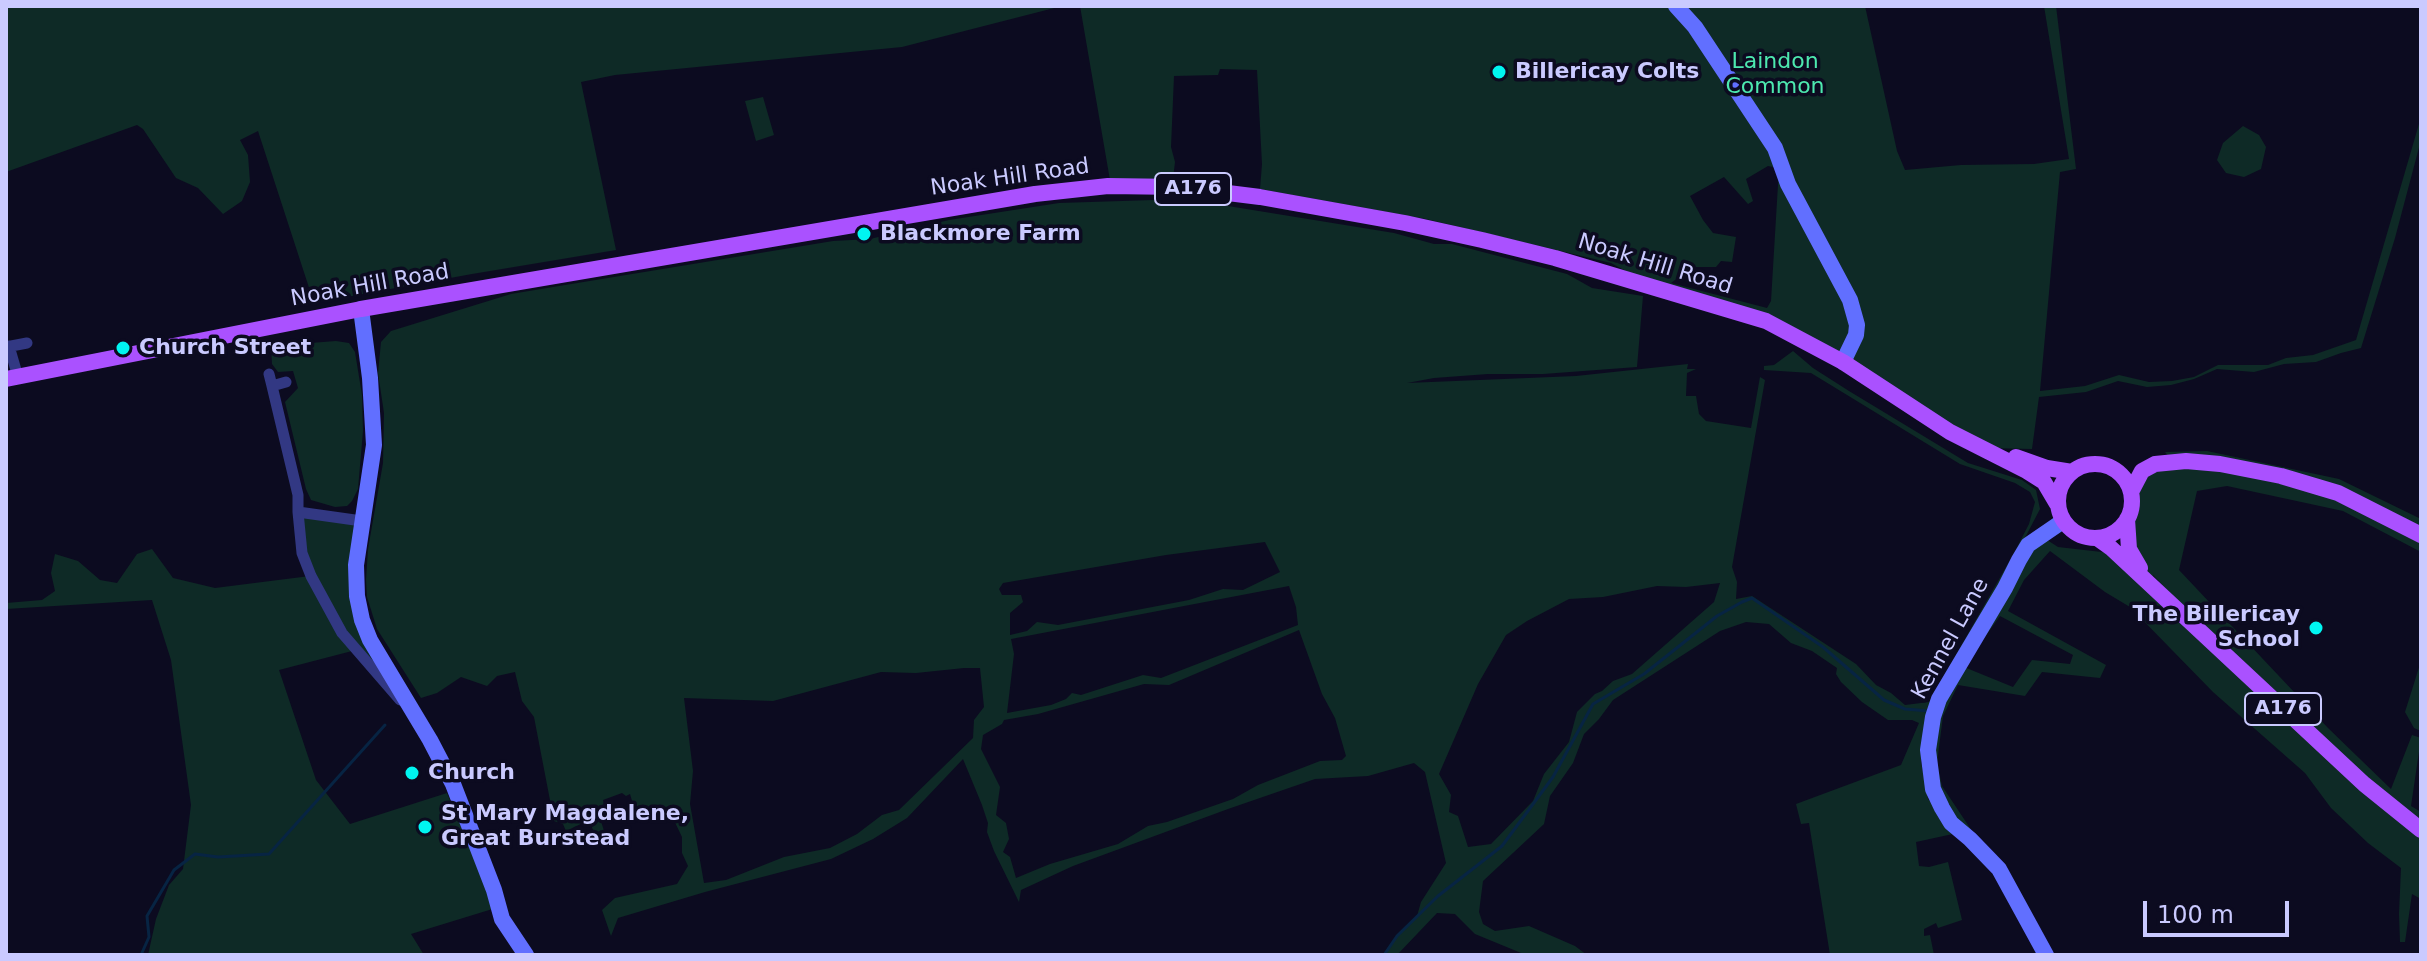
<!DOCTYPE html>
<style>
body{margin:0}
#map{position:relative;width:2427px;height:961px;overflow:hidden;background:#0c0b20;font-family:"DejaVu Sans",sans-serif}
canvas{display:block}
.frame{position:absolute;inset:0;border:8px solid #cacaff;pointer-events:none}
.scale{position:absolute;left:2143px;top:901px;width:146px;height:36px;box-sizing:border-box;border:4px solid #cacaff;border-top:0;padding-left:10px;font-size:24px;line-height:28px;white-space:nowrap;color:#cacaff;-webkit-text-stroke:6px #0c0b20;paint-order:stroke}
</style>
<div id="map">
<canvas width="2427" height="961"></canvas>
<div class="frame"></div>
<div class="scale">100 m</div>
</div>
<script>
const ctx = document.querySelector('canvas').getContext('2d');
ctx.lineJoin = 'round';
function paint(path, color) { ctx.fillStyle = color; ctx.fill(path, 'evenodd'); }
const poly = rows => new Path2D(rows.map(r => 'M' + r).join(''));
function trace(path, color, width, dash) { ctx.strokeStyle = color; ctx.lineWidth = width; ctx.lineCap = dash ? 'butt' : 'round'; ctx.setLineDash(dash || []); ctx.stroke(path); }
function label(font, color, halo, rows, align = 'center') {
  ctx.font = font + ' "DejaVu Sans",sans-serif'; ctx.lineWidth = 7; ctx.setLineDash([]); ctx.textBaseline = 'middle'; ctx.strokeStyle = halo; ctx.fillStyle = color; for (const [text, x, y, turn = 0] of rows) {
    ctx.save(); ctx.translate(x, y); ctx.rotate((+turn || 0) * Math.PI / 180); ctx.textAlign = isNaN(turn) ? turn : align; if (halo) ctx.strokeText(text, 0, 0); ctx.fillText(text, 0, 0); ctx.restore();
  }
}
paint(poly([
 [6,6,1062,6,902,47,615,75,581,82,616,250,472,274,314,303,258,131,240,140,248,155,250,182,242,201,223,214,198,188,176,178,143,129,137,125,6,172],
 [1080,6,1865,6,1897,151,1905,170,1961,165,2034,164,2069,159,2044,6,2056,6,2076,169,2060,172,2040,391,2085,386,2119,375,2149,382,2172,381,2194,377,2218,365,2268,365,2286,358,2313,355,2356,340,2421,117,2421,140,2395,238,2361,348,2341,353,2316,362,2284,364,2254,372,2217,369,2194,379,2171,385,2147,387,2118,381,2086,392,2039,397,2032,449,1984,448,1808,342,1635,276,1611,263,1426,219,1260,189,1262,164,1257,70,1220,69,1218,75,1174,76,1171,147,1175,162,1172,187,1111,186],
 [1768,166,1779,168,1771,301,1767,308,1671,283,1692,267,1716,267,1721,261,1732,262,1736,237,1713,233,1703,220,1690,196,1724,177,1748,204,1753,201,1746,179],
 [763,97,774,135,756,141,745,101],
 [2243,126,2259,135,2266,147,2261,169,2244,177,2226,173,2217,160,2223,143],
 [1185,199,1394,233,1434,244,1452,244,1567,274,1592,288,1643,296,1637,367,1543,374,1488,374,1434,378,1407,383,1576,376,1688,364,1687,369,1696,369,1687,373,1686,396,1696,396,1699,414,1706,421,1751,428,1760,377,1765,380,1732,567,1737,582,1736,599,1752,596,1856,664,1876,685,1891,693,1905,705,1929,702,2014,553,2029,524,2035,502,2030,492,2015,483,1960,464,1811,373,1764,370,1764,366,1774,365,1793,351,1813,368,1849,391,1968,463,2022,480,2036,490,2040,509,1927,726,1921,762,1928,799,1962,832,1916,842,1919,866,1929,867,1948,862,1962,920,1938,928,1936,923,1924,929,1924,936,1930,935,1934,955,1830,955,1809,823,1801,824,1796,804,1901,765,1919,723,1912,720,1888,720,1862,702,1841,682,1836,674,1837,668,1812,651,1791,643,1769,624,1746,622,1720,631,1613,700,1599,719,1584,734,1573,763,1550,796,1544,824,1483,881,1479,912,1483,924,1495,931,1529,926,1575,946,1587,955,1526,955,1475,934,1455,914,1437,913,1397,955,1384,955,1397,936,1417,916,1421,902,1446,863,1425,772,1414,763,1368,776,1315,779,1228,809,1073,866,1021,890,1019,902,994,851,987,832,988,823,982,805,963,759,907,818,873,839,831,859,705,892,618,918,611,936,602,910,615,898,677,884,688,866,682,853,682,837,670,812,643,820,642,808,635,811,630,794,626,796,622,793,603,800,604,806,597,808,604,831,595,835,589,820,566,831,563,824,554,821,534,717,522,701,515,672,497,676,487,686,461,677,437,693,421,698,377,629,367,597,366,580,368,549,383,463,384,413,378,373,381,342,391,331,511,294,547,288,833,241,870,239,949,220,1059,203],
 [1265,542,1280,572,1243,590,1223,589,1189,600,1058,625,1037,622,1027,631,1010,635,1010,613,1023,602,1021,595,1002,595,999,589,1003,583,1166,555],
 [1720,583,1714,602,1632,674,1613,681,1602,691,1595,694,1577,712,1569,742,1544,774,1533,801,1491,844,1468,847,1458,816,1449,812,1451,795,1439,774,1478,684,1506,635,1527,621,1569,599,1603,597,1657,586,1686,587],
 [1289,586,1296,607,1298,625,1161,678,1143,675,1081,695,1072,693,1066,699,1051,705,1007,713,1014,654,1011,639],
 [1299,630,1322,694,1335,718,1346,756,1342,760,1320,761,1258,785,1233,799,1167,822,1148,826,1118,844,1050,864,1016,878,1010,857,1003,852,1009,839,1006,823,996,815,1000,787,981,749,983,735,1002,724,1004,720,1038,714,1144,684,1169,685],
 [964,668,980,668,984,707,974,720,973,738,899,810,882,815,857,834,830,848,784,857,726,880,704,883,690,804,693,771,684,698,773,701,881,672,916,673],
 [336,341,349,343,355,352,362,395,363,431,358,489,352,501,347,506,335,507,311,500,306,489,285,402,298,388,293,371,278,372,272,364,271,346],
 [2207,451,2339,479,2421,519,2421,552,2343,511,2227,486,2197,491,2179,570,2328,728,2391,789,2412,735,2421,738,2411,806,2421,812,2421,825,2369,784,2255,673,2195,619,2153,575,2149,583,2324,747,2421,830,2421,899,2412,894,2405,942,2400,942,2399,914,2401,868,2368,843,2331,808,2305,773,2213,692,2130,607,2105,592,2050,551,2024,580,2008,611,2106,665,2100,678,2042,672,2025,696,1958,685,1943,716,1937,763,1942,786,1974,834,2004,866,2054,955,2046,955,1999,869,1944,808,1933,789,1928,765,1929,734,1939,699,1959,665,2013,687,2032,660,2070,664,2073,655,2000,616,1982,641,1976,637,2028,545,2041,536,2058,547,2119,554,2147,580,2129,549,2127,534,2127,519,2131,505,2131,492,2136,479,2147,467,2172,461,2165,452],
 [2186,461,2241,467,2313,485,2361,503,2416,533,2339,499,2215,466,2178,467,2173,462],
 [298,512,362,521,357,596,414,713,352,651,279,670,316,780,350,824,447,793,489,893,499,907,411,934,424,955,148,955,156,919,169,885,183,869,191,805,171,660,152,600,6,609,6,603,42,600,55,591,51,573,55,554,78,561,100,580,117,583,137,554,152,549,173,578,215,588,310,576],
 [2421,661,2421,731,2414,728,2405,712]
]), '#0e2a26');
trace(poly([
 [141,955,149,937,147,916,174,870,195,854,218,857,269,854,385,725],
 [1384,955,1397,936,1438,896,1502,846,1553,777,1593,704,1644,674,1717,616,1742,602,1752,598,1823,647,1884,700,1905,709,1929,711]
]), '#072443', 3);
trace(poly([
 [9,346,18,377],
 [6,347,27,343],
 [269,374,272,386,286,382],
 [272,386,298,495,298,512,362,521],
 [298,512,302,553,311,576,342,633,400,700]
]), '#323883', 11);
trace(poly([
 [1676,6,1695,27,1775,148,1788,184,1850,300,1857,325,1856,335,1843,362],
 [361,309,370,378,374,445,356,565,357,596,362,620,370,640,430,740,453,784,494,890,502,919,526,955],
 [2046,955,1999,869,1970,839,1951,823,1942,808,1933,789,1928,750,1933,717,1939,699,2005,588,2019,560,2028,545,2063,521]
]), '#616fff', 16);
trace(poly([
 [6,379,361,309,1035,194,1108,186,1180,187,1260,197,1405,223,1482,240,1555,258,1766,321,1843,362,1950,432,2025,470,2044,482,2057,504],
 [2016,457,2047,468,2072,472],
 '2058 501a37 37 0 1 1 74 0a37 37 0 1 1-74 0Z',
 [2131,492,2142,471,2155,464,2186,461,2220,464,2281,476,2338,493,2421,535],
 [2127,519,2129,549,2140,568],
 [2097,538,2111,548,2364,784,2421,830]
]), '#aa51ff', 16);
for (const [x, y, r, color] of [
 [1499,72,8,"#00f5f1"],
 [864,234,8,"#00f5f1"],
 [123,348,8,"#00f5f1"],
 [2316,628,8,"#00f5f1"],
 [412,773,8,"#00f5f1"],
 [425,827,8,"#00f5f1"]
]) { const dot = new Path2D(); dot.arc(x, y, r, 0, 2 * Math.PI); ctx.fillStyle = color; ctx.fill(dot); trace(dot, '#0c0b20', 3); }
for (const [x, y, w] of [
 [1193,189,76],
 [2283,709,76]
]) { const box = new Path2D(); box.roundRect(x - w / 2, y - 16, w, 32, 6); ctx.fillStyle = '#0c0b20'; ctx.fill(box); trace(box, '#cacaff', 2); }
label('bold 20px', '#cacaff', null, [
 ["A176",1193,189],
 ["A176",2283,709]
]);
label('22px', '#4de8af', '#0c0b20', [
 ["Laindon",1775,62],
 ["Common",1775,87]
]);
label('bold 22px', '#cacaff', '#0c0b20', [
 ["Billericay Colts",1515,72],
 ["Blackmore Farm",880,234],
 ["Church Street",139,348],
 ["The Billericay",2300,615,"right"],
 ["School",2300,640,"right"],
 ["Church",428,773],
 ["St Mary Magdalene,",441,814],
 ["Great Burstead",441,839]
], 'left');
label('22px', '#cacaff', '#0c0b20', [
 ["Noak Hill Road",1010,178,-8],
 ["Noak Hill Road",1655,265,17],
 ["Noak Hill Road",370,286,-10],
 ["Kennel Lane",1951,639,-61]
]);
</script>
